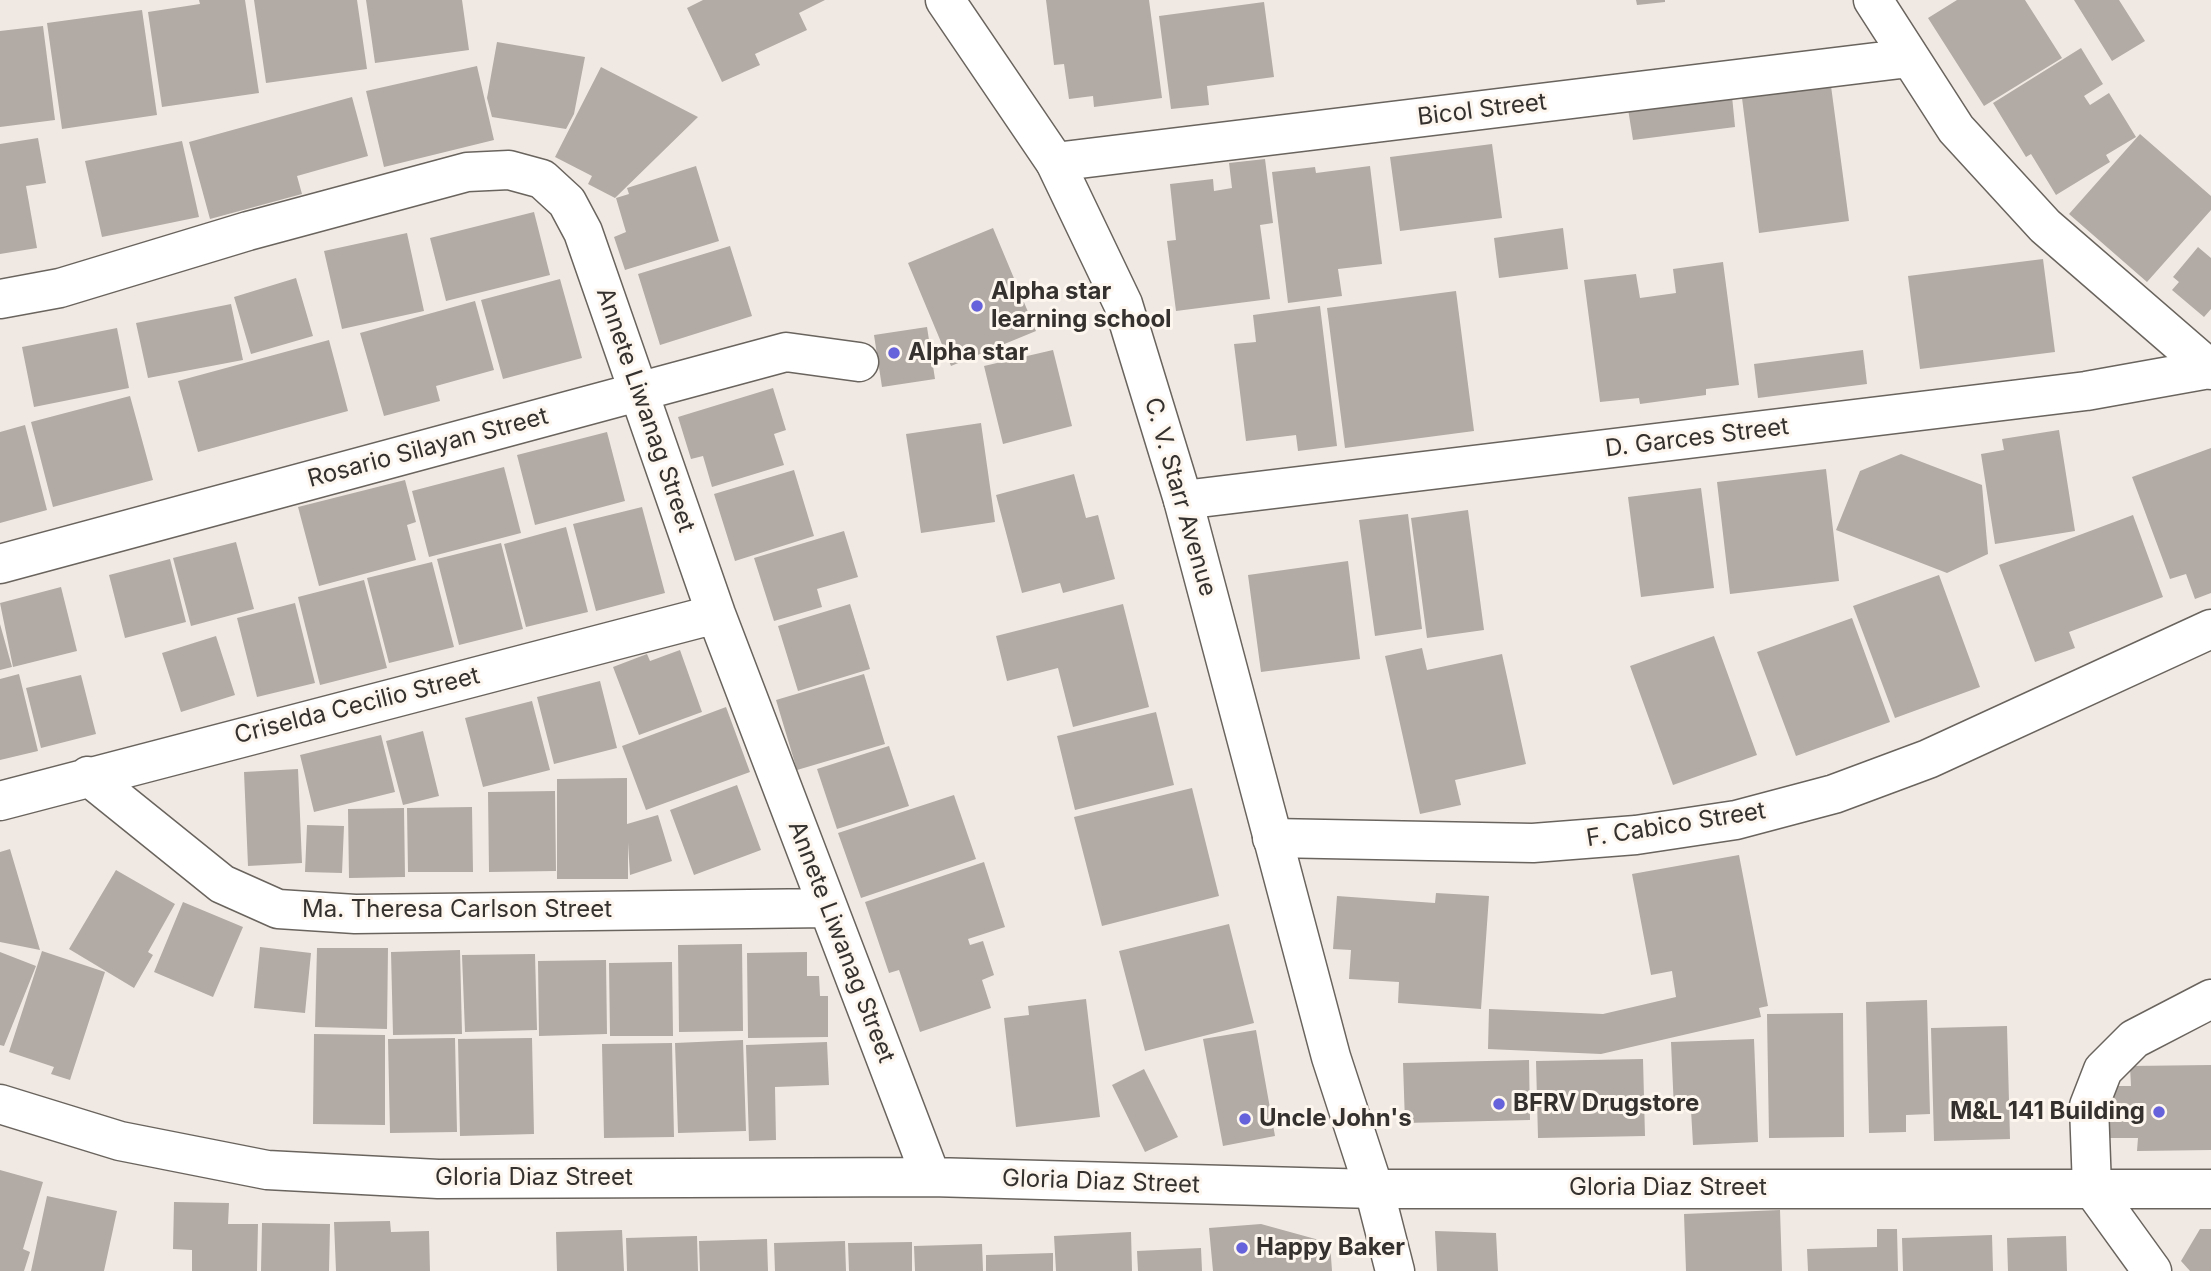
<!DOCTYPE html>
<style>
body{margin:0}
canvas{display:block;background:#f0e8e2}
</style>
<canvas width="2211" height="1271"></canvas>
<script>
const ctx = document.querySelector('canvas').getContext('2d');
ctx.lineJoin = 'round';
function paint(path, color) { ctx.fillStyle = color; ctx.fill(path, 'evenodd'); }
const poly = rows => new Path2D(rows.map(r => 'M' + r).join(''));
function trace(path, color, width, dash) { ctx.strokeStyle = color; ctx.lineWidth = width; ctx.lineCap = dash ? 'butt' : 'round'; ctx.setLineDash(dash || []); ctx.stroke(path); }
function label(font, color, halo, rows, align = 'center') {
  ctx.font = font + ' Inter,sans-serif'; ctx.lineWidth = 6; ctx.setLineDash([]); ctx.textBaseline = 'middle'; ctx.strokeStyle = halo; ctx.fillStyle = color; for (const [text, x, y, turn = 0] of rows) {
    ctx.save(); ctx.translate(x, y); ctx.rotate((+turn || 0) * Math.PI / 180); ctx.textAlign = isNaN(turn) ? turn : align; if (halo) ctx.strokeText(text, 0, 0); ctx.fillText(text, 0, 0); ctx.restore();
  }
}
paint(poly([
 [199,0,245,0,259,93,162,107,148,12,200,4],
 [254,0,357,0,367,69,266,83],
 [366,0,462,0,469,50,375,63],
 [703,0,825,0,799,13,807,30,755,54,760,65,722,82,687,8],
 [1046,0,1149,0,1162,98,1094,107,1093,96,1069,99,1064,64,1054,65],
 [1636,0,1665,0,1665,2,1637,5],
 [1957,0,2025,0,2062,58,1984,106,1928,18],
 [2074,0,2119,0,2145,41,2112,61],
 [1264,2,1274,77,1207,86,1209,105,1171,109,1159,16],
 [142,10,157,115,62,129,47,23],
 [43,26,55,120,0,127,0,31],
 [497,42,585,57,574,114,566,129,492,117,487,98],
 [2081,48,2103,84,2084,96,2090,105,2109,93,2136,137,2106,155,2110,162,2056,195,2031,154,2026,157,1993,103],
 [477,66,494,140,384,167,366,91],
 [601,67,698,117,615,198,588,184,592,176,555,157],
 [1831,86,1849,221,1759,233,1742,98],
 [1732,96,1735,127,1633,140,1628,109],
 [352,97,368,156,297,176,302,194,210,219,189,142],
 [2140,134,2211,196,2211,210,2147,282,2069,214],
 [38,138,46,183,26,186,37,248,0,254,0,144],
 [182,141,199,217,102,237,85,161],
 [1492,144,1502,218,1400,231,1390,157],
 [1265,159,1273,223,1260,225,1270,299,1176,311,1167,241,1176,240,1170,184,1213,179,1214,191,1232,188,1229,163],
 [696,166,719,241,625,270,614,237,626,232,616,198,629,194,627,188],
 [1370,166,1382,264,1338,269,1342,296,1288,303,1272,172,1315,167,1316,173],
 [534,212,550,275,446,301,430,238],
 [993,228,1036,331,951,366,908,263],
 [1563,228,1568,269,1499,278,1494,238],
 [407,233,424,311,342,329,324,251],
 [730,246,752,316,660,345,638,274],
 [2198,247,2211,258,2211,309,2204,317,2172,290,2179,282,2173,277],
 [2043,259,2055,352,1920,369,1908,276],
 [1723,262,1739,385,1706,389,1706,395,1640,404,1639,398,1600,402,1584,280,1636,274,1640,298,1676,293,1673,269],
 [296,278,313,336,251,354,234,297],
 [560,279,582,358,503,379,481,300],
 [1456,291,1474,431,1345,448,1327,308],
 [475,301,494,370,436,386,440,401,384,416,360,333],
 [231,304,243,360,148,378,136,323],
 [1320,306,1337,446,1298,451,1296,435,1246,441,1234,344,1256,342,1253,315],
 [927,327,935,379,882,387,874,335],
 [117,328,129,388,34,407,22,347],
 [329,340,348,411,198,452,178,381],
 [1053,350,1072,426,1003,444,984,366],
 [1863,350,1867,384,1758,398,1754,364],
 [773,388,786,430,774,434,784,465,712,487,703,456,691,459,678,417],
 [130,396,153,480,53,507,31,422],
 [981,423,995,522,921,533,906,434],
 [25,425,47,510,0,523,0,432],
 [2059,430,2075,531,1995,544,1981,454,2004,450,2002,439],
 [607,432,625,501,535,525,517,455],
 [2211,448,2211,593,2195,599,2186,574,2170,579,2132,477],
 [1901,454,1982,485,1988,554,1947,573,1836,530,1860,471],
 [504,467,521,533,429,557,412,491],
 [1826,469,1839,581,1730,594,1717,482],
 [794,470,814,536,735,561,714,494],
 [1074,474,1086,518,1098,515,1115,579,1063,593,1060,583,1022,593,996,495],
 [405,480,416,522,407,525,416,560,319,586,298,507],
 [1701,488,1714,588,1641,597,1628,497],
 [642,507,665,593,596,611,573,524],
 [1468,510,1484,630,1427,638,1411,518],
 [1408,514,1422,629,1375,636,1359,520],
 [2133,515,2163,597,2069,632,2075,648,2035,662,1999,565],
 [566,527,588,612,526,627,504,544],
 [844,531,858,577,817,589,822,607,774,621,754,558],
 [236,542,254,609,191,626,173,558],
 [501,543,523,629,459,645,437,559],
 [170,559,186,622,125,638,109,575],
 [1348,561,1360,659,1261,672,1248,575],
 [432,562,454,647,389,663,367,578],
 [1939,575,1980,687,1895,718,1853,606],
 [364,580,387,668,320,685,298,597],
 [61,587,77,651,13,667,0,603],
 [295,603,315,683,257,697,237,618],
 [850,604,870,669,798,691,778,626],
 [1123,604,1149,707,1073,727,1058,668,1007,681,996,636],
 [1852,618,1890,722,1796,756,1757,652],
 [0,624,12,667,0,670],
 [216,636,235,695,181,712,162,653],
 [1714,636,1757,755,1673,785,1630,666],
 [1422,648,1427,670,1502,654,1526,764,1455,780,1461,805,1420,814,1385,656],
 [680,650,702,712,639,735,613,667,647,654,650,661],
 [19,674,38,751,0,760,0,679],
 [864,674,885,744,797,770,776,700],
 [81,675,96,734,41,748,26,688],
 [600,681,617,748,554,764,537,697],
 [532,701,550,770,483,787,465,718],
 [726,707,750,772,646,810,622,746],
 [1156,712,1174,785,1075,810,1057,736],
 [423,731,439,796,403,805,386,741],
 [381,735,395,792,314,812,300,755],
 [889,746,909,806,837,829,817,769],
 [298,769,302,863,248,866,244,772],
 [627,778,627,824,658,815,672,861,630,875,628,843,628,879,557,879,557,779],
 [737,785,761,850,694,875,670,810],
 [1192,788,1219,896,1102,926,1074,817],
 [555,791,556,871,489,872,488,792],
 [954,795,976,859,861,898,838,833],
 [472,807,473,872,408,872,407,808],
 [404,808,405,877,349,878,348,809],
 [307,825,344,826,342,873,305,872],
 [10,849,40,950,0,942,0,852],
 [1739,855,1768,1006,1759,1008,1761,1017,1601,1054,1488,1049,1489,1009,1603,1014,1676,997,1672,971,1651,975,1632,874],
 [984,862,1005,927,968,939,970,945,983,941,994,975,982,980,991,1008,920,1032,899,970,889,973,865,902],
 [116,870,175,904,148,952,153,955,134,988,69,949],
 [1436,893,1489,896,1481,1009,1398,1003,1399,982,1349,979,1351,950,1333,949,1337,896,1435,903],
 [183,902,243,927,213,997,154,972],
 [1229,924,1254,1023,1145,1051,1119,951],
 [742,944,743,1031,679,1032,678,945],
 [260,947,311,953,305,1013,254,1008],
 [317,948,388,948,387,1029,315,1027],
 [460,950,462,1034,393,1035,391,952],
 [42,951,105,972,70,1080,51,1074,54,1067,9,1052],
 [0,952,36,966,4,1046,0,1045],
 [807,952,807,976,819,976,820,996,828,996,828,1037,748,1038,747,953],
 [535,954,537,1030,465,1032,462,955],
 [606,960,607,1034,539,1036,538,961],
 [672,962,673,1036,610,1036,609,963],
 [1086,999,1100,1117,1016,1127,1004,1018,1029,1015,1028,1006],
 [1927,1000,1930,1114,1906,1115,1906,1132,1869,1133,1866,1002],
 [1843,1013,1844,1137,1769,1138,1767,1014],
 [2007,1026,2010,1139,1934,1141,1931,1028],
 [1256,1030,1275,1136,1223,1146,1203,1039],
 [314,1034,385,1035,385,1125,313,1124],
 [455,1038,457,1132,390,1133,388,1039],
 [532,1038,534,1134,460,1136,458,1039],
 [1754,1039,1758,1142,1693,1145,1691,1110,1674,1110,1671,1042],
 [743,1040,746,1131,678,1133,675,1043],
 [827,1042,829,1085,775,1087,776,1140,749,1141,746,1045],
 [672,1043,674,1137,604,1138,602,1044],
 [1643,1059,1645,1136,1538,1138,1536,1061],
 [1529,1060,1530,1120,1405,1123,1403,1063],
 [2211,1065,2211,1150,2137,1151,2138,1138,2108,1138,2108,1086,2131,1086,2130,1066],
 [1144,1069,1178,1137,1145,1152,1112,1085],
 [0,1170,43,1182,23,1249,30,1252,24,1271,0,1271],
 [47,1196,117,1211,104,1271,31,1271],
 [174,1202,229,1203,228,1224,258,1224,257,1271,192,1271,192,1250,173,1249],
 [1780,1210,1782,1271,1686,1271,1684,1214],
 [390,1221,391,1232,429,1231,430,1271,336,1271,334,1222],
 [262,1223,330,1224,329,1271,261,1271],
 [1261,1224,1330,1243,1332,1271,1213,1271,1209,1228],
 [1877,1229,1897,1229,1898,1271,1808,1271,1807,1249,1877,1247],
 [2200,1229,2211,1229,2211,1271,2190,1271,2181,1261],
 [622,1230,624,1271,557,1271,556,1232],
 [1435,1231,1496,1233,1498,1271,1437,1271],
 [1131,1232,1132,1271,1056,1271,1054,1236],
 [1992,1235,1993,1271,1903,1271,1902,1238],
 [697,1236,698,1271,627,1271,626,1238],
 [2066,1236,2067,1271,2008,1271,2007,1238],
 [767,1239,768,1271,700,1271,699,1241],
 [845,1241,846,1271,775,1271,774,1243],
 [912,1242,912,1271,849,1271,848,1243],
 [982,1244,983,1271,915,1271,914,1246],
 [1201,1248,1202,1271,1138,1271,1137,1251],
 [1053,1253,1053,1271,986,1271,986,1255]
]), '#b2aba5');
const minor = poly([
 [1873,0,1956,129,2045,226,2211,370],
 [1055,162,1909,58],
 [0,299,60,288,248,231,467,172,509,170,542,179,567,202,583,232,716,614,931,1177],
 [1183,500,2086,391,2209,369],
 [0,564,786,352,859,362],
 [88,776,222,884,278,909,355,914,828,908],
 [0,801,716,614],
 [1272,838,1533,843,1636,835,1736,820,1834,794,1928,759,2211,629],
 [0,1104,120,1141,267,1170,438,1179,931,1177,1374,1189,2211,1189],
 [2152,1271,2092,1188,2089,1106,2103,1070,2134,1039,2211,999]
]);
const major = poly([
 [945,0,1055,162,1123,304,1183,500,1331,1057,1374,1189,1395,1271]
]);
trace(minor, '#6a645e', 41);
trace(major, '#6a645e', 41);
trace(minor, '#fff', 38);
trace(major, '#fff', 38);
for (const [x, y, r, color] of [
 [977,306,7,"#6662dc"],
 [894,353,7,"#6662dc"],
 [1499,1104,7,"#6662dc"],
 [2159,1112,7,"#6662dc"],
 [1245,1119,7,"#6662dc"],
 [1242,1248,7,"#6662dc"]
]) { const dot = new Path2D(); dot.arc(x, y, r, 0, 2 * Math.PI); ctx.fillStyle = color; ctx.fill(dot); trace(dot, '#fdf6ef', 2.5); }
label('24px', '#34312e', '#fdf6ef', [
 ["Bicol Street",1482,110,-7],
 ["Annete Liwanag Street",645,410,71],
 ["D. Garces Street",1697,438,-7],
 ["Rosario Silayan Street",428,448,-15],
 ["C. V. Starr Avenue",1180,497,74],
 ["Criselda Cecilio Street",357,706,-14],
 ["F. Cabico Street",1676,825,-9],
 ["Ma. Theresa Carlson Street",457,910],
 ["Annete Liwanag Street",841,942,69],
 ["Gloria Diaz Street",534,1178],
 ["Gloria Diaz Street",1101,1182,2],
 ["Gloria Diaz Street",1668,1188]
]);
label('bold 24px', '#34312e', '#fdf6ef', [
 ["Alpha star",991,292],
 ["learning school",991,320],
 ["Alpha star",908,353],
 ["BFRV Drugstore",1513,1104],
 ["M&L 141 Building",2145,1112,"right"],
 ["Uncle John's",1259,1119],
 ["Happy Baker",1256,1248]
], 'left');
</script>
